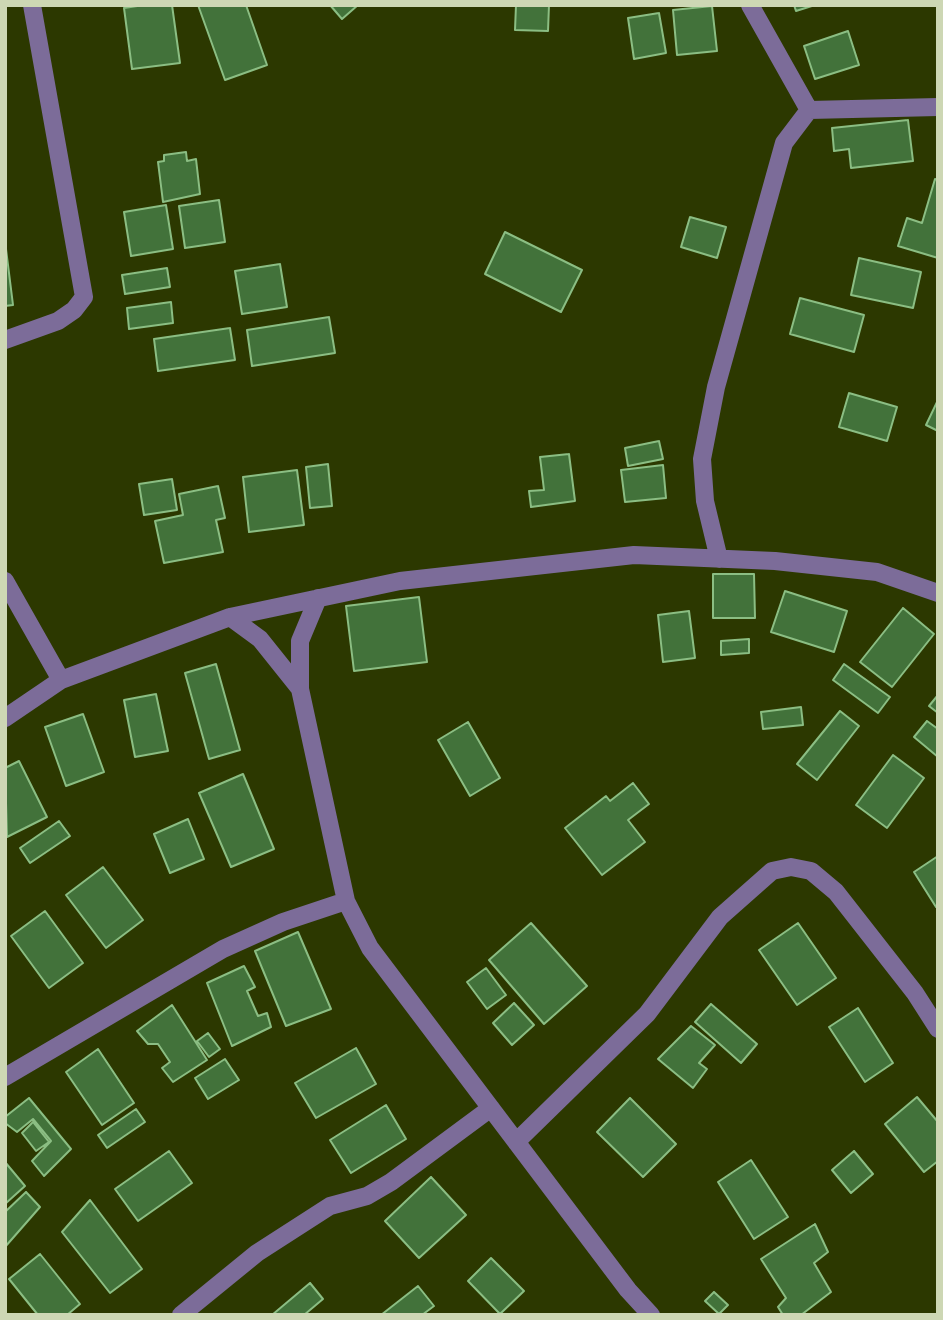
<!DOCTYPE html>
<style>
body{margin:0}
#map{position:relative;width:943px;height:1320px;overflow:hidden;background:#2c3800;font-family:Lora,serif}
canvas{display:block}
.frame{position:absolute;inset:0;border:7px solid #cdd7b4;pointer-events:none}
</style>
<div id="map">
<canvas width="943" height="1320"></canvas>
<div class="frame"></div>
</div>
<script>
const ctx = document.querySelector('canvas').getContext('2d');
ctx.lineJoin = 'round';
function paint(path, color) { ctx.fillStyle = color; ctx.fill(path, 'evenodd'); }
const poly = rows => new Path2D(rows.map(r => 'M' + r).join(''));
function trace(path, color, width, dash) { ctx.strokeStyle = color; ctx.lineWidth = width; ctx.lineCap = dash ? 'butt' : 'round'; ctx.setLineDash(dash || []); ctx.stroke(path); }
const building = poly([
 [144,5,172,5,180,63,132,69,124,8,144,5],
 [198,5,246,5,267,65,225,80,198,5],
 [330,5,358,5,342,19,330,5],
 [516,5,549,5,548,31,515,30,516,5],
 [794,5,815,5,796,11,794,5],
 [712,6,717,51,677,55,673,10,712,6],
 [659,13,666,53,634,59,628,18,659,13],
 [848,31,859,65,815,79,804,46,848,31],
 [908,120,913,161,851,168,849,149,834,151,832,128,908,120],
 [186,152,187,161,196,159,200,194,163,202,158,162,164,161,164,155,186,152],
 [935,179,938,180,938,258,898,246,907,218,922,223,935,179],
 [219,200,225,242,185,248,179,206,219,200],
 [166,205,173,249,131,256,124,212,166,205],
 [690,217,726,227,717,258,681,247,690,217],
 [505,232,582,270,561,312,485,274,505,232],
 [5,241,13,305,5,306,5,241],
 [859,258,921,272,913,308,851,295,859,258],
 [280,264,287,307,242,314,235,271,280,264],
 [167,268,170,287,125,294,122,275,167,268],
 [800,298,864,315,854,352,790,334,800,298],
 [171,302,173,323,129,329,127,308,171,302],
 [329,317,335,353,252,366,247,330,329,317],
 [230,328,235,360,158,371,154,339,230,328],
 [849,393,897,407,887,441,839,427,849,393],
 [938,400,938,431,926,425,938,400],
 [659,441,663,459,628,466,625,448,659,441],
 [569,454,575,501,531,507,529,491,544,490,540,457,569,454],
 [328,464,332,506,310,508,306,467,328,464],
 [663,465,666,498,625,502,621,470,663,465],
 [297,470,304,525,249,532,243,477,297,470],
 [172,479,177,510,144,515,139,484,172,479],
 [218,486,225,518,216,520,223,552,164,563,155,521,183,515,179,494,218,486],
 [713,574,754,574,755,618,713,618,713,574],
 [785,591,847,611,834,652,771,632,785,591],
 [419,597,427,662,354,671,346,606,419,597],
 [903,608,934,634,892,687,860,662,903,608],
 [689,611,695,658,663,662,658,615,689,611],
 [749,639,749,653,721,655,721,641,749,639],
 [216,664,240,750,209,759,185,673,216,664],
 [844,664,890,697,878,713,833,680,844,664],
 [156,694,168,751,135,757,124,700,156,694],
 [938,695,938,713,929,706,938,695],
 [801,707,803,725,763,729,761,712,801,707],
 [840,711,859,726,817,780,797,764,840,711],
 [83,714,104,772,66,786,45,727,83,714],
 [927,721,938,729,938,757,914,737,927,721],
 [468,722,500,778,470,796,438,740,468,722],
 [893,755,924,778,887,828,856,805,893,755],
 [19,761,47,817,7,837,5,768,19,761],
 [243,774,274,849,231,867,199,793,243,774],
 [633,783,649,804,628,820,645,842,602,875,565,828,606,796,610,801,633,783],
 [188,819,204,859,170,873,154,834,188,819],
 [59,821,70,836,30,863,20,848,59,821],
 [938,856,938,906,936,907,914,872,938,856],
 [103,867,143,920,106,948,66,895,103,867],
 [45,911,83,963,49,988,11,936,45,911],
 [531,923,587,986,544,1024,489,960,531,923],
 [798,923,836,978,797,1005,759,950,798,923],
 [298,932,331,1009,286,1026,255,951,298,932],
 [244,966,255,987,247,991,258,1016,267,1013,271,1027,232,1046,207,983,244,966],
 [486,968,506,995,487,1009,467,982,486,968],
 [514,1003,534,1025,512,1045,493,1023,514,1003],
 [711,1004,757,1044,741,1063,695,1022,711,1004],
 [172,1005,207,1060,173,1082,162,1068,170,1062,158,1044,148,1044,137,1031,172,1005],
 [858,1008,893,1063,865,1082,829,1027,858,1008],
 [691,1026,715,1045,699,1063,707,1069,693,1088,658,1059,691,1026],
 [208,1033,220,1049,209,1057,197,1041,208,1033],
 [356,1048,376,1084,316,1118,295,1083,356,1048],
 [98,1049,134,1103,102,1125,66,1072,98,1049],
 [225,1059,239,1080,208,1099,195,1078,225,1059],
 [917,1097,938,1122,938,1161,924,1172,885,1124,917,1097],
 [29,1098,71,1149,44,1176,32,1161,51,1141,33,1119,17,1132,5,1123,5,1117,29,1098],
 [630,1098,676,1144,643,1177,597,1132,630,1098],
 [386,1105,406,1139,351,1173,330,1140,386,1105],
 [136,1109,145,1122,107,1148,98,1135,136,1109],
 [33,1122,49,1142,36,1151,22,1133,33,1122],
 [169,1151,192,1183,138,1221,115,1189,169,1151],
 [854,1151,873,1174,851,1193,832,1170,854,1151],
 [751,1160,788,1217,754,1239,718,1182,751,1160],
 [5,1162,25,1186,5,1204,5,1162],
 [431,1177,466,1215,419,1258,385,1221,431,1177],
 [26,1192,40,1207,5,1247,5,1212,26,1192],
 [90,1200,142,1269,110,1293,62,1232,90,1200],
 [815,1224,828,1252,814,1263,831,1292,801,1315,783,1315,778,1307,786,1298,761,1259,815,1224],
 [40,1254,80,1304,67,1315,38,1315,9,1279,40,1254],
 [491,1258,524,1291,500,1314,468,1281,491,1258],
 [310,1283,323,1299,304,1315,272,1315,310,1283],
 [418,1286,434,1306,422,1315,381,1315,418,1286],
 [714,1292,728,1305,719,1314,705,1301,714,1292]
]);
paint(building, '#42723a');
trace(building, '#8bbe83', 2);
trace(poly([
 [750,5,809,110],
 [5,340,58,321,74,310,84,297,32,5],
 [719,559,705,501,702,459,716,387,784,143,809,110,938,107],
 [5,581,61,680],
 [318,598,300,641,300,689,346,901,370,948,628,1290,651,1315],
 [230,617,260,639,300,689],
 [5,718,61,680,230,617,400,581,634,555,775,561,877,572,938,593],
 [5,1077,223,949,283,922,346,901],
 [516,1142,647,1014,720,917,772,871,791,867,811,871,836,892,915,993,938,1029],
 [181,1315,257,1253,330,1206,367,1196,391,1182,491,1108]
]), '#7c6c99', 18);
</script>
